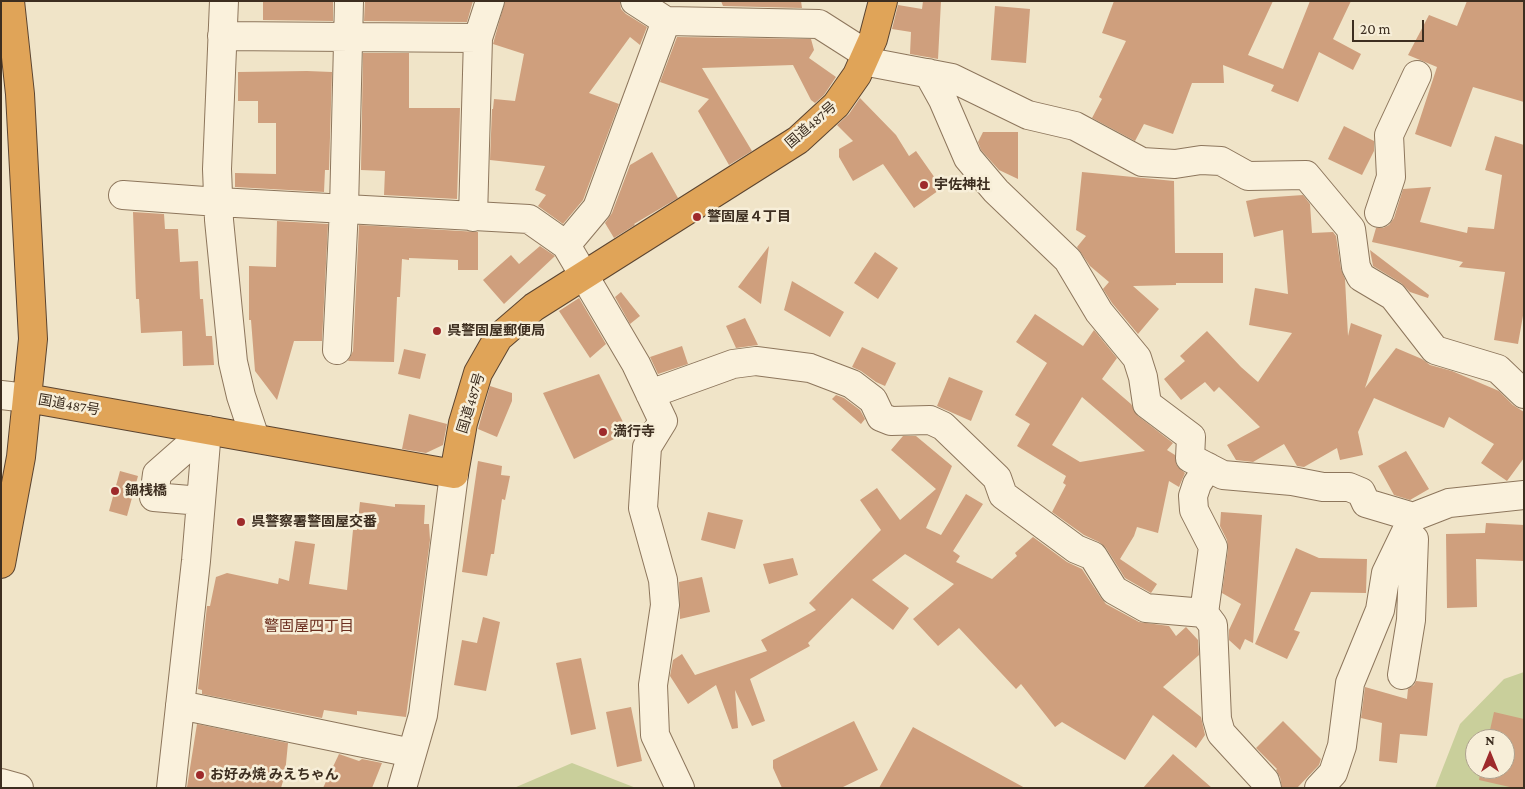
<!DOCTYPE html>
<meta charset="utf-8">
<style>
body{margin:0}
#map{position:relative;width:1525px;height:789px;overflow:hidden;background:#f0e4c8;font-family:"Crimson Pro",serif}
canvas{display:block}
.frame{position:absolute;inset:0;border:2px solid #3d2e20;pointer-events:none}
.north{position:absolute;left:1465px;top:729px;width:50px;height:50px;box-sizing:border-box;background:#f7eed8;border:1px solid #ada18e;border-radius:50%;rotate:0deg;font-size:14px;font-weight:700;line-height:20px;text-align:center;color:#3d2e20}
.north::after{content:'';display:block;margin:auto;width:18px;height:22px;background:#9e2a2b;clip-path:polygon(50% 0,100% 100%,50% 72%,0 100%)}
.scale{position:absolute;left:1352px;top:20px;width:72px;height:22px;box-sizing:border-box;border:2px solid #3d2e20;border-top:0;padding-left:6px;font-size:15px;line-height:18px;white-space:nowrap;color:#3d2e20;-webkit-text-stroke:4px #f7eed8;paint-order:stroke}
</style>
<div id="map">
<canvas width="1525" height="789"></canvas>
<div class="frame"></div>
<div class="north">N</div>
<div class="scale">20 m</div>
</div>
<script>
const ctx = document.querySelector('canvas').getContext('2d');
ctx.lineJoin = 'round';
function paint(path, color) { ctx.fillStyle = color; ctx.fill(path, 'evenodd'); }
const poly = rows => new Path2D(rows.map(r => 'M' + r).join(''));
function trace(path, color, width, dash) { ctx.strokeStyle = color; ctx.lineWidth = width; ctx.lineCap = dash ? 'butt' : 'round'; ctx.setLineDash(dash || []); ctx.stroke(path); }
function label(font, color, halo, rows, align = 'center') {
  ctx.font = font + ' "Crimson Pro","Noto Sans JP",serif'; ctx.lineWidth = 5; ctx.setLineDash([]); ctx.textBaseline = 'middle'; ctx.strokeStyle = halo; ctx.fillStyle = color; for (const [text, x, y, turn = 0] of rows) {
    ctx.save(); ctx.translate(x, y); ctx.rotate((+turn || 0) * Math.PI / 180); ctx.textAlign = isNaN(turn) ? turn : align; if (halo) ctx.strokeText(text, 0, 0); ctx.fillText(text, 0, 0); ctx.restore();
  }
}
paint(poly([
 [1524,672,1524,788,1435,788,1460,724,1504,679],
 [1475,739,1505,739,1505,769,1475,769],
 [572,763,636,788,514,788]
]), '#c9cf9b');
paint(poly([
 [263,1,333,1,333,21,263,20],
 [365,1,473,1,467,22,364,21],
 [505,1,620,1,621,9,626,14,647,27,640,45,630,37,589,93,619,104,583,200,563,224,538,206,546,195,535,190,545,166,490,160,492,109,493,109,494,99,515,101,524,54,493,44],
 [721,1,801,1,802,8,723,6],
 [923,1,941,1,938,59,910,54,911,32,892,29,898,5,922,9],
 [1114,1,1273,1,1248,55,1283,69,1310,1,1351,1,1333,39,1361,54,1353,70,1319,52,1298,102,1271,91,1274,85,1223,65,1224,83,1192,83,1173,134,1144,124,1135,141,1092,118,1102,99,1099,97,1126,41,1102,33],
 [1467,1,1524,1,1524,102,1473,87,1451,147,1415,134,1437,67,1408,55,1429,15,1457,26],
 [995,6,1030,9,1026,63,991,60],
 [677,37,811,39,814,50,809,58,836,77,824,95,815,103,811,100,793,65,702,68,752,151,729,165,698,111,709,99,660,82],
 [363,53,409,53,409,108,460,108,457,199,384,195,385,171,361,170],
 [307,71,332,72,329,170,325,170,324,192,235,187,235,173,276,174,276,123,258,123,258,101,238,101,238,72],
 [860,98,896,135,909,156,916,151,942,188,914,208,883,164,853,181,839,157,839,149,853,141,837,125,849,114],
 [1344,126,1374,141,1374,151,1362,175,1328,159],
 [983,132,1018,132,1018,179,999,170,981,150,978,142],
 [1495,136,1524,145,1524,310,1518,344,1494,340,1505,272,1459,267,1463,262,1372,242,1376,228,1383,228,1389,225,1394,218,1403,189,1431,187,1420,222,1467,233,1468,227,1494,229,1502,175,1485,170],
 [652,152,678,198,634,224,635,225,614,238,605,223,612,213,630,165],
 [1082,172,1174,181,1175,253,1223,253,1223,283,1176,283,1176,285,1133,286,1159,309,1138,334,1112,303,1103,289,1109,282,1090,266,1077,247,1086,236,1076,230],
 [1303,195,1310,204,1312,233,1333,232,1336,236,1341,269,1345,279,1348,336,1351,323,1382,335,1365,388,1396,348,1422,359,1430,365,1452,371,1499,391,1513,405,1524,412,1524,458,1507,481,1481,463,1494,444,1449,417,1444,428,1374,398,1358,432,1363,455,1340,460,1337,448,1304,467,1297,466,1284,444,1253,462,1236,460,1227,445,1260,427,1219,387,1214,392,1205,382,1181,400,1164,379,1185,361,1180,356,1207,331,1241,367,1258,382,1292,333,1249,325,1255,288,1288,294,1283,230,1254,237,1246,201,1260,198],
 [133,212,164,214,165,229,178,229,180,262,198,261,200,299,203,299,206,336,212,336,214,365,183,366,182,331,141,333,139,299,136,299],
 [277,221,328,224,322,341,294,341,277,400,255,371,251,320,249,320,249,266,276,267],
 [359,225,478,232,478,270,458,270,458,260,409,258,409,260,402,259,400,297,397,297,394,362,348,361,353,351],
 [540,246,555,256,504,304,483,280,511,255,519,264],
 [769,246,761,304,738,287],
 [1370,250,1429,295,1428,298,1410,292,1401,283,1373,266],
 [875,252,898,268,878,299,854,283],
 [792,281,844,312,830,337,784,310],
 [621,292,640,316,630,324,615,297],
 [579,298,606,344,590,358,559,311],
 [1035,314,1083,346,1094,330,1117,358,1102,379,1131,404,1138,416,1173,443,1167,450,1175,455,1177,466,1185,473,1179,487,1169,481,1158,533,1137,527,1134,536,1120,559,1157,584,1151,593,1125,578,1106,548,1099,542,1084,535,1052,512,1066,485,1063,483,1066,476,1017,446,1030,424,1015,415,1047,363,1016,342],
 [1082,397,1145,451,1080,462,1052,445],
 [745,318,758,345,736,348,726,326],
 [682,346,688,364,658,374,650,357],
 [862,347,896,363,885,386,876,382,861,371,852,367],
 [404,349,426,354,420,379,398,374],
 [599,374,628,432,574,459,543,393],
 [949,377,983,391,971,421,937,406],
 [490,386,512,393,512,401,497,437,478,429],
 [836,395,844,398,860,410,865,419,861,424,832,399],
 [409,414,447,424,443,445,426,453,402,449],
 [903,436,916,436,952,466,926,528,941,535,966,494,983,504,953,551,960,556,956,562,992,579,1017,556,1015,553,1033,537,1067,562,1082,569,1101,598,1106,604,1139,622,1169,626,1176,636,1186,627,1198,640,1199,655,1163,687,1201,717,1205,735,1196,748,1153,715,1125,760,1062,722,1055,727,1021,684,1016,689,959,628,938,646,913,619,954,584,905,554,872,580,909,608,893,630,852,598,808,643,810,646,750,679,765,721,752,726,735,690,738,728,732,729,716,685,688,704,670,676,673,660,682,654,695,675,767,651,761,640,816,610,809,603,881,530,860,500,877,488,900,520,936,489,891,450],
 [1406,451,1429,489,1410,500,1394,495,1378,466],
 [478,461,502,466,501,475,510,476,505,500,502,499,494,554,491,554,487,576,462,572],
 [120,471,138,476,127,516,109,511],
 [360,502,395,507,395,504,425,505,424,524,429,524,430,540,406,717,357,711,357,715,324,710,322,718,202,694,202,690,198,689,207,606,210,606,216,577,227,573,278,584,279,578,289,581,295,541,315,544,309,584,347,590,353,530,357,530],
 [708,512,743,520,735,549,701,540],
 [1221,512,1262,515,1253,643,1245,639,1240,650,1229,640,1229,630,1241,604,1222,593,1228,549,1227,540,1220,526],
 [1486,523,1524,525,1524,561,1476,559,1477,607,1447,608,1446,534,1485,533],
 [1296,548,1319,558,1367,559,1366,593,1311,592,1294,630,1300,632,1287,659,1255,644],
 [793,558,798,575,769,584,763,564],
 [702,577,710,612,680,619,679,582],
 [483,617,500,622,486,691,454,685,462,640,477,643],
 [581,658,596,729,571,735,556,663],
 [1416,681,1433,683,1427,736,1400,734,1397,763,1379,761,1382,723,1361,718,1365,687,1407,699,1408,689,1414,685],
 [631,707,642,761,617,767,606,712],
 [1494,712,1524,719,1524,788,1514,788,1479,780,1481,769,1505,769,1505,739,1488,739],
 [854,721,878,770,841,788,782,788,773,768,773,760],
 [1283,721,1321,759,1319,765,1297,788,1282,788,1280,777,1276,770,1277,769,1256,748],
 [197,724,288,743,285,774,281,788,187,787],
 [913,727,1025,788,879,788],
 [339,754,359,761,362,759,382,763,372,788,323,788],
 [1173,754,1212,788,1143,788]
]), '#cf9f7d');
const minor = poly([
 [224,1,217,169,219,220,233,362,241,396,255,438],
 [635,1,666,21,819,24,866,54],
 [222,36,478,38],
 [863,61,952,78,1028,115,1075,126,1142,162,1175,164,1201,160,1221,161,1248,176,1306,175,1351,229,1356,267,1361,277,1393,296,1435,350,1498,369,1524,394],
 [928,73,943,100,968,158,996,191,1068,260,1099,312,1137,358,1143,377,1147,404,1191,437,1190,458,1223,475,1292,481,1323,487,1349,487,1361,492,1366,503,1413,517],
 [123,195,218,202,529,219,566,245,636,364,663,421,647,447,643,508,663,580,665,605,653,685,655,735,680,788],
 [1379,213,1391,177,1389,135,1417,75],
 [473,217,478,38,490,1],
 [566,245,597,208,666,21],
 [337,350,344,209,349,1],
 [650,394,733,364,756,361,810,368,852,384,873,400,881,417,891,421,930,420,943,426,997,478,1003,495,1076,549,1093,556,1114,590,1146,608,1204,613,1213,625,1217,719,1221,733,1265,781,1267,788],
 [1,395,27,398],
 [201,501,154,497,157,474,207,430],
 [1204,613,1213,547,1194,510,1193,496,1197,484,1208,467],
 [1402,675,1411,620,1414,539],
 [180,705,412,753],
 [1,783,19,788],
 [171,788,196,561,207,430],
 [402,788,423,715,454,474],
 [1319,788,1333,773,1342,746,1350,683,1380,610,1386,573,1413,517,1449,503,1524,495]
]);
const highway = poly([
 [27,398,454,474,463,423,478,373,498,338,534,307,798,140,836,105,857,75,873,39,883,1],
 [1,564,21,457,33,339,20,94,10,1]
]);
trace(minor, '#8d765c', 30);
trace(highway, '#5b4430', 30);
trace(minor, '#faf1dc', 28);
trace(highway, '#e0a458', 28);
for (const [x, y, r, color] of [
 [924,185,5,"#9e2a2b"],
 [697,217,5,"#9e2a2b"],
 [437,331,5,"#9e2a2b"],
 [603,432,5,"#9e2a2b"],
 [115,491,5,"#9e2a2b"],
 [241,522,5,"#9e2a2b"],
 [200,775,5,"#9e2a2b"]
]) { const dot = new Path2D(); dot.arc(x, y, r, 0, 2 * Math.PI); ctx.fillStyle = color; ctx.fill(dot); trace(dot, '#f7eed8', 2); }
label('14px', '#3d2e20', '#f7eed8', [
 ["国道487号",811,125,-41],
 ["国道487号",471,403,-73],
 ["国道487号",69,405,10]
]);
label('bold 14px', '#3d2e20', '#f7eed8', [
 ["宇佐神社",934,185],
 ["警固屋４丁目",707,217],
 ["呉警固屋郵便局",447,331],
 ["満行寺",613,432],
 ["鍋桟橋",125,491],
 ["呉警察署警固屋交番",251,522],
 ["お好み焼 みえちゃん",210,775]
], 'left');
label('15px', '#6b2e1e', '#f7eed8', [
 ["警固屋四丁目",309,626]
]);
</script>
